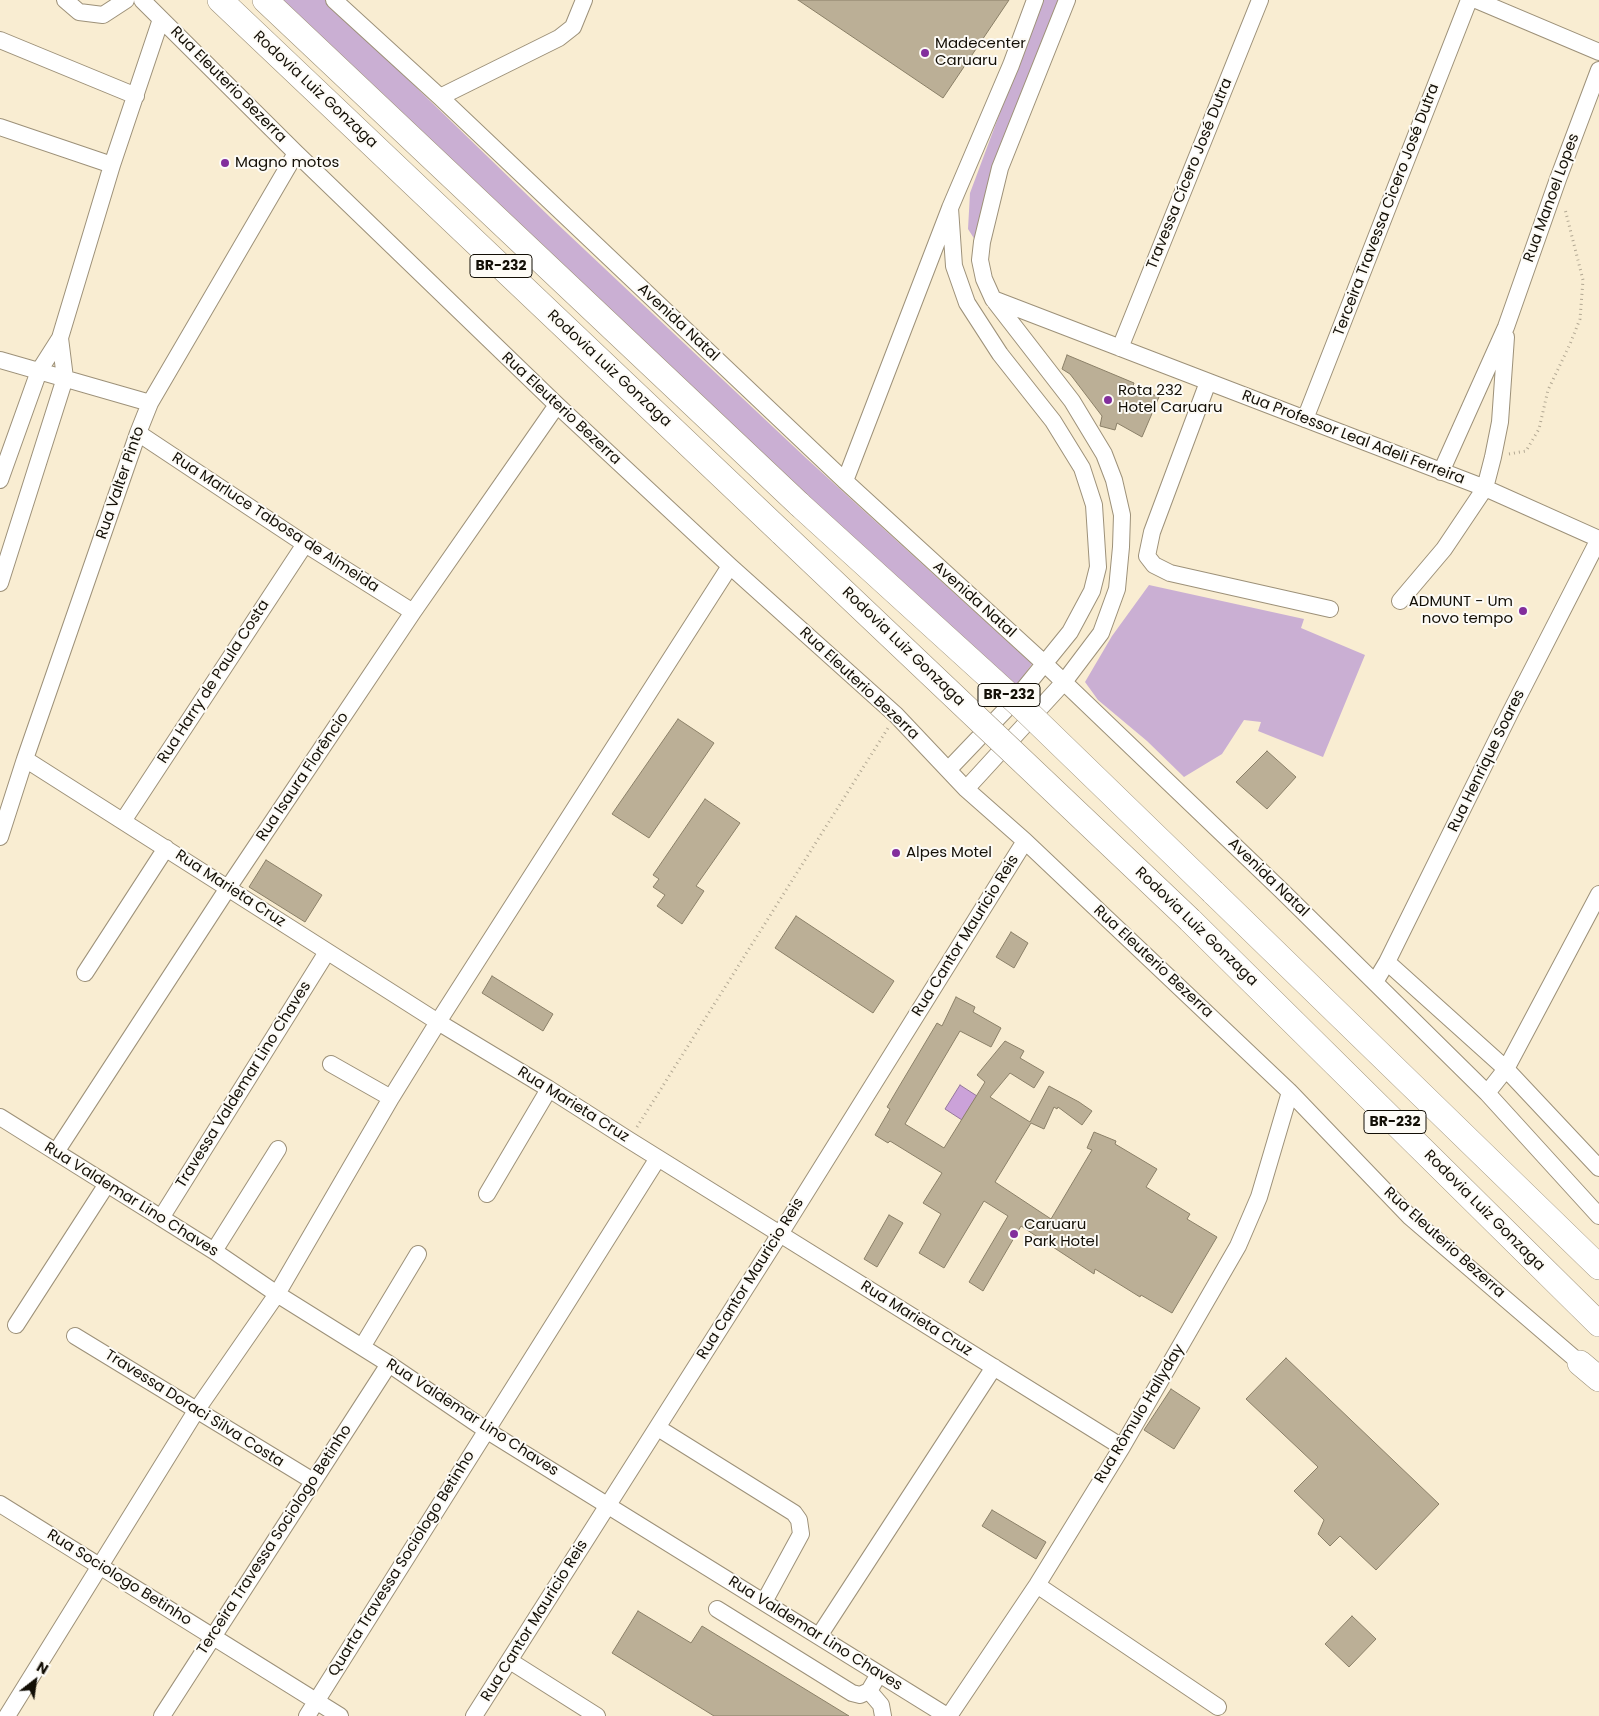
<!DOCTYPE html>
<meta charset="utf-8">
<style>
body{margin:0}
#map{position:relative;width:1599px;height:1716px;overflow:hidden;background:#f9edd2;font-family:Poppins,sans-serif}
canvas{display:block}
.north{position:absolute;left:10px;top:1656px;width:50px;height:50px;-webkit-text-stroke:4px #fdfbf6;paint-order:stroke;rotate:30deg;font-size:14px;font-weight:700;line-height:20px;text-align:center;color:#130f06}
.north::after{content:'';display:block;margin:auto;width:18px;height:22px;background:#130f06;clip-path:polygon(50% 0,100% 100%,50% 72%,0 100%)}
</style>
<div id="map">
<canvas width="1599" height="1716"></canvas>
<div class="north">N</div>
</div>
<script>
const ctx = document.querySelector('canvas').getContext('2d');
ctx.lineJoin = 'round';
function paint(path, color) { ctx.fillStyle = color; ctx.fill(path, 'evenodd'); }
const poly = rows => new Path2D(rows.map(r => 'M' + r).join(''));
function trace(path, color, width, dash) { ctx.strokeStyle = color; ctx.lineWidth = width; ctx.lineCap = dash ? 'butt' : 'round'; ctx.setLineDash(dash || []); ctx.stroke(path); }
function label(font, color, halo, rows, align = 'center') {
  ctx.font = font + ' Poppins,sans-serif'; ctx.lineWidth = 4; ctx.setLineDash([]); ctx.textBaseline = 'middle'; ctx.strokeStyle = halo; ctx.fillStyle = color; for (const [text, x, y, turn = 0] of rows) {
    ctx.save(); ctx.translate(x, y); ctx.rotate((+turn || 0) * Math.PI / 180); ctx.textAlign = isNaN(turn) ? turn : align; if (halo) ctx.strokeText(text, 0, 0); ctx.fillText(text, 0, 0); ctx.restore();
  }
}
paint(poly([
 [279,0,326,0,551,218,806,458,1032,664,1007,698],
 [1042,0,1062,0,977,243,968,229,970,193],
 [1149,585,1304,619,1301,628,1365,655,1323,757,1258,731,1261,722,1244,720,1222,754,1184,777,1147,741,1098,700,1085,682,1112,636]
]), '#caafd3');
const water = poly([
 [960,1085,977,1096,962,1120,945,1109,960,1085]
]);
paint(water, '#cba2d9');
trace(water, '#94769a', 1);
const building = poly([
 [798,0,1009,0,943,98,798,0],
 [1067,355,1134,383,1133,386,1159,397,1142,437,1117,423,1115,430,1100,426,1102,416,1070,374,1062,369,1067,355],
 [678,719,714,743,649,838,612,814,678,719],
 [1267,751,1296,777,1267,809,1236,782,1267,751],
 [705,799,740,823,696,886,704,891,682,924,657,906,665,895,653,887,659,879,653,875,705,799],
 [266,860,322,895,305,922,249,887,266,860],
 [796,916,894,981,873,1013,775,948,796,916],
 [1011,932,1028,943,1014,968,996,957,1011,932],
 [492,976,553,1014,543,1031,482,993,492,976],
 [956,997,975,1007,973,1012,1001,1028,991,1047,960,1031,905,1124,944,1148,985,1082,977,1075,1005,1041,1024,1051,1020,1058,1044,1072,1034,1088,1010,1073,990,1097,1030,1122,1049,1086,1079,1102,1092,1111,1082,1125,1058,1107,1057,1109,1054,1107,1044,1129,1031,1123,995,1182,1051,1219,1092,1150,1087,1148,1094,1132,1116,1141,1115,1144,1157,1169,1146,1187,1190,1214,1187,1219,1217,1237,1172,1313,1141,1295,1140,1297,1095,1269,1094,1274,1021,1226,983,1291,969,1282,1008,1216,984,1201,944,1268,919,1253,941,1214,923,1203,942,1173,890,1141,888,1143,875,1135,890,1109,887,1107,900,1085,937,1023,942,1026,956,997],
 [889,1215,903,1223,877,1267,864,1259,889,1215],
 [1286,1358,1439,1504,1376,1570,1340,1536,1330,1546,1318,1534,1324,1520,1294,1491,1318,1467,1246,1399,1286,1358],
 [1171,1389,1200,1408,1174,1449,1144,1430,1171,1389],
 [992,1510,1046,1542,1036,1559,982,1526,992,1510],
 [638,1611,691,1643,702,1626,849,1716,714,1716,612,1653,638,1611],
 [1352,1616,1376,1639,1349,1667,1325,1644,1352,1616]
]);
paint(building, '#bbaf96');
trace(building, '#8b8068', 1);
const minor = poly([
 [65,0,79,12,103,15,126,0],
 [142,0,296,153,557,405,730,566,896,715,966,789,1025,841,1290,1092,1410,1217,1580,1363],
 [334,0,440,97,845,481,1045,664,1281,890,1487,1093,1599,1216],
 [1476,0,1599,52],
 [0,40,136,96],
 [440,97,559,38,573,27,584,0],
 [0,127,112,165],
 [993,299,1485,488,1599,539,1509,715,1387,962,1375,982],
 [1120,348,1260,0],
 [0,360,150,403],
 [1208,382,1152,532,1147,556,1154,565,1170,573,1330,609],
 [1305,419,1469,0],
 [138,433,305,544,413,612],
 [1441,472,1506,327,1558,179,1599,70],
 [0,480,39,371,60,338,112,165,161,19],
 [845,481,950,208,1011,65,1035,0],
 [0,583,65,378,60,338],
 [1400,601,1444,549,1485,488,1493,457,1500,422,1506,337],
 [25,759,438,1022,549,1089,629,1140,1122,1447],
 [948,770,1014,701,1070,632,1092,591,1098,567,1094,505,1082,468,1053,421,1000,354,967,303,954,266,950,208],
 [966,789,1064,682,1101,633,1117,589,1121,547,1122,515,1114,480,1104,454,1072,401,993,299,984,279,980,260,982,242,1000,168,1067,0],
 [123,821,305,544],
 [0,837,25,759,138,433,150,403,296,153],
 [1387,962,1506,1069,1599,1168],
 [85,973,166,848],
 [331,1064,391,1098],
 [1487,1093,1506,1069,1599,894],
 [0,1117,214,1251,277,1294,389,1364,486,1430,947,1716],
 [56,1152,228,888,413,612,557,405],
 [487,1194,549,1089],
 [161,1218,327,952],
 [214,1251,278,1149],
 [16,1325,107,1184],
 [75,1336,313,1481],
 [362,1347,418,1254],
 [658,1428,794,1513,799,1520,801,1534,764,1602],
 [0,1504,340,1716],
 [1037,1585,1218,1707],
 [717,1609,852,1693,860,1695,869,1691,879,1674],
 [819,1636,994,1367],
 [510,1661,597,1716],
 [869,1691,881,1705,883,1716],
 [7,1716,196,1411,277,1294,391,1098,438,1022,730,566],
 [162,1716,389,1364],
 [307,1716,658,1158],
 [474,1716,780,1234,1025,841],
 [949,1716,1037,1585,1122,1447,1238,1246,1259,1197,1290,1092]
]);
const highway = poly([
 [220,0,782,533],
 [265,0,800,505],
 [1213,892,1599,1267],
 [1190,920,1599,1324],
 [1580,1363,1599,1379]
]);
trace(minor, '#9d9179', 18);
trace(highway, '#9d9179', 26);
trace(poly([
 [1509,454,1526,451,1539,429,1548,390,1570,344,1580,319,1583,280,1565,209],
 [637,1127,888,728]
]), '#b2a893', 3, [1, 4]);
trace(minor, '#fff', 16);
trace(highway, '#fff', 25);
const highwayBridge = poly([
 [800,505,1021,706,1213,892],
 [782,533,1190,920]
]);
trace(highwayBridge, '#9d9179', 26, []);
trace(highwayBridge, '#fff', 25);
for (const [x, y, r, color] of [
 [925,53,5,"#822e9c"],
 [225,163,5,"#822e9c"],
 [1108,400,5,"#822e9c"],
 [1523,611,5,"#822e9c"],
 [896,853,5,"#822e9c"],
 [1014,1234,5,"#822e9c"]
]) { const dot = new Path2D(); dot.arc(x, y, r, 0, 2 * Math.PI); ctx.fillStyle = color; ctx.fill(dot); trace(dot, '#fdfbf6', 2); }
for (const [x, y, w] of [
 [501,266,62],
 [1009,695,62],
 [1395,1122,62]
]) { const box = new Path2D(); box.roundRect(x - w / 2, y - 11.5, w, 23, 4); ctx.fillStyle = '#fdfbf6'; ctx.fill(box); trace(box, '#130f06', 1); }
label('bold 14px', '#130f06', null, [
 ["BR-232",501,266],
 ["BR-232",1009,695],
 ["BR-232",1395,1122]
]);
label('15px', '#130f06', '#fdfbf6', [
 ["Madecenter",935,44],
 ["Caruaru",935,61],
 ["Magno motos",235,163],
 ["Rota 232",1118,391],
 ["Hotel Caruaru",1118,408],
 ["ADMUNT - Um",1513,602,"right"],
 ["novo tempo",1513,619,"right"],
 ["Alpes Motel",906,853],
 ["Caruaru",1024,1225],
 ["Park Hotel",1024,1242]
], 'left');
label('15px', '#130f06', '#fdfbf6', [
 ["Rua Eleuterio Bezerra",228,85,45],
 ["Rodovia Luiz Gonzaga",315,90,43],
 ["Travessa Cícero José Dutra",1190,174,-68],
 ["Rua Manoel Lopes",1552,198,-70],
 ["Terceira Travessa Cicero José Dutra",1387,210,-69],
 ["Avenida Natal",678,323,43],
 ["Rodovia Luiz Gonzaga",609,369,43],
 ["Rua Eleuterio Bezerra",561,409,43],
 ["Rua Professor Leal Adeli Ferreira",1353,438,21],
 ["Rua Valter Pinto",121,483,-71],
 ["Rua Marluce Tabosa de Almeida",275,523,33],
 ["Avenida Natal",974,600,42],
 ["Rodovia Luiz Gonzaga",903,647,44],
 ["Rua Harry de Paula Costa",214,682,-57],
 ["Rua Eleuterio Bezerra",859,684,43],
 ["Rua Henrique Soares",1487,761,-64],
 ["Rua Isaura Florêncio",303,777,-56],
 ["Avenida Natal",1268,878,44],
 ["Rua Marieta Cruz",230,889,33],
 ["Rodovia Luiz Gonzaga",1196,927,44],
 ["Rua Cantor Mauricio Reis",966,936,-58],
 ["Rua Eleuterio Bezerra",1153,962,43],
 ["Travessa Valdemar Lino Chaves",244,1085,-58],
 ["Rua Marieta Cruz",573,1105,32],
 ["Rua Valdemar Lino Chaves",131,1200,32],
 ["Rodovia Luiz Gonzaga",1484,1211,45],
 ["Rua Eleuterio Bezerra",1444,1243,42],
 ["Rua Cantor Mauricio Reis",751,1279,-58],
 ["Rua Marieta Cruz",916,1319,32],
 ["Travessa Doraci Silva Costa",194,1409,32],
 ["Rua Rômulo Hallyday",1140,1414,-59],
 ["Rua Valdemar Lino Chaves",472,1418,33],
 ["Terceira Travessa Sociologo Betinho",275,1540,-57],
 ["Quarta Travessa Sociologo Betinho",402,1564,-58],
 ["Rua Sociologo Betinho",119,1578,32],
 ["Rua Cantor Mauricio Reis",535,1621,-58],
 ["Rua Valdemar Lino Chaves",815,1634,32]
]);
</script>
